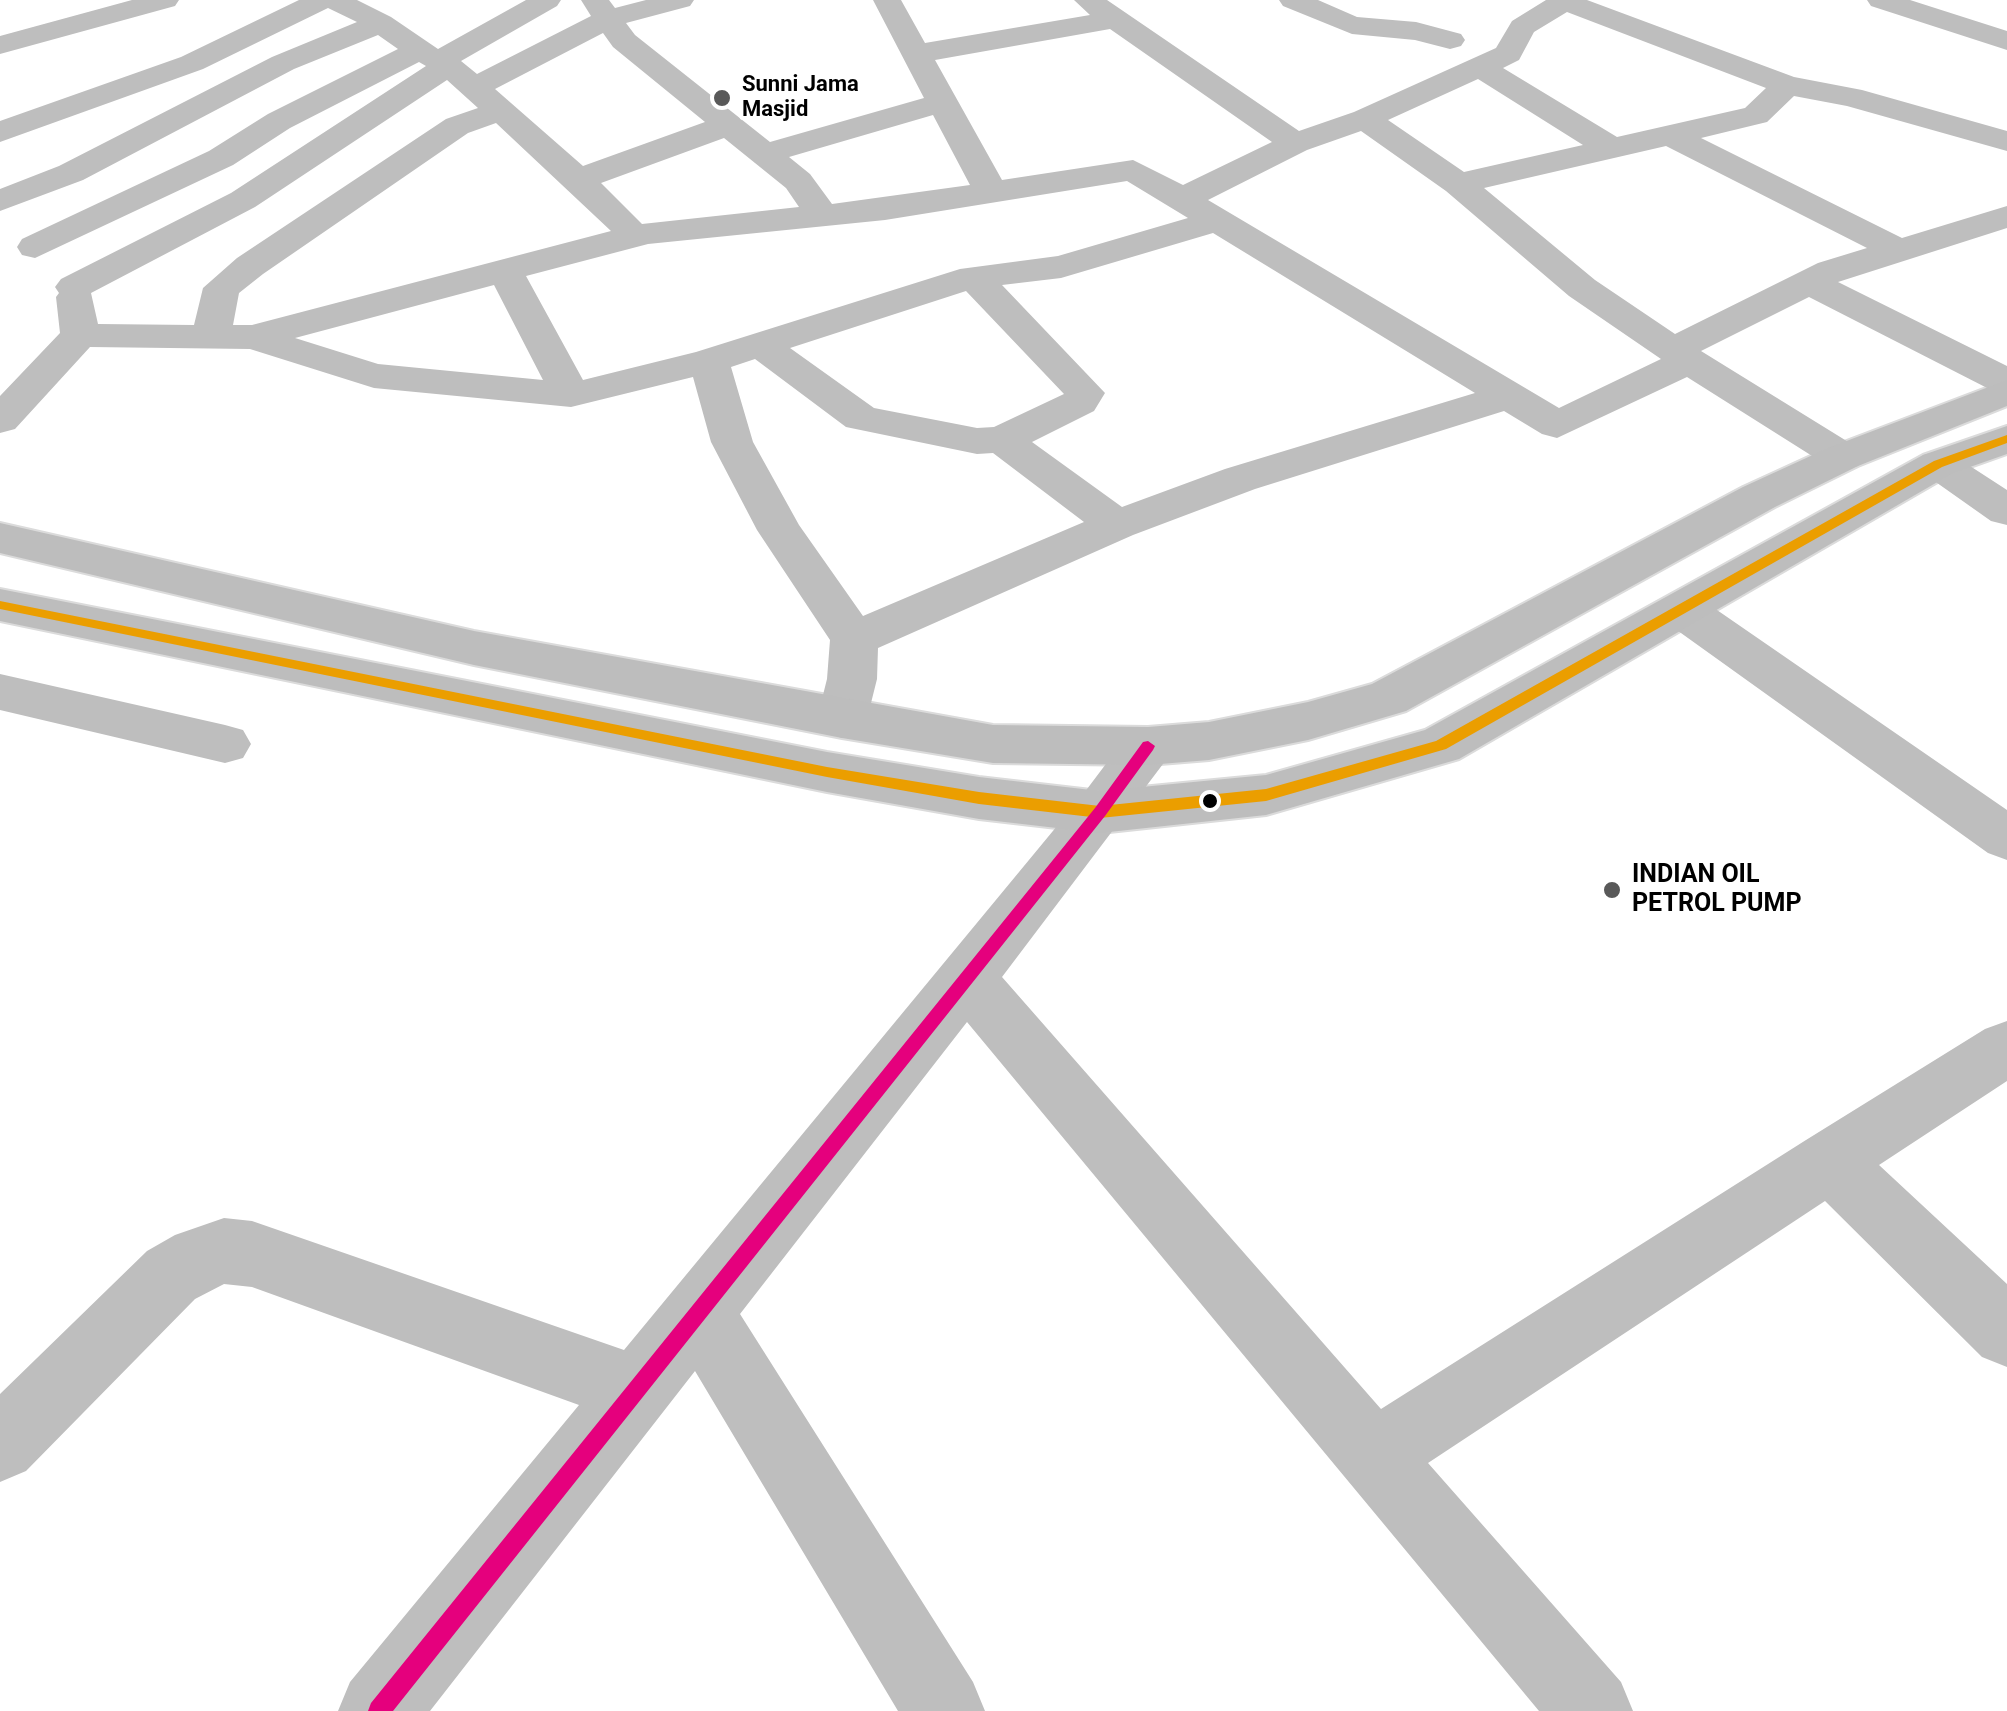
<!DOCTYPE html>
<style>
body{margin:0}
canvas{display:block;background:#fff}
</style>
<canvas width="2007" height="1711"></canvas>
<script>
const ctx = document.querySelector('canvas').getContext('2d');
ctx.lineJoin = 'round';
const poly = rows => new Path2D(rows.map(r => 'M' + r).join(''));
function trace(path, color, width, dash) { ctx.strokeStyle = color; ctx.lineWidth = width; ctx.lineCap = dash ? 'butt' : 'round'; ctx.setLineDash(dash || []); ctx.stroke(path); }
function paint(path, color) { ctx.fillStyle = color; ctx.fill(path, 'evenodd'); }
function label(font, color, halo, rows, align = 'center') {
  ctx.font = font + ' Roboto,sans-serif'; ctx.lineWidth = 8; ctx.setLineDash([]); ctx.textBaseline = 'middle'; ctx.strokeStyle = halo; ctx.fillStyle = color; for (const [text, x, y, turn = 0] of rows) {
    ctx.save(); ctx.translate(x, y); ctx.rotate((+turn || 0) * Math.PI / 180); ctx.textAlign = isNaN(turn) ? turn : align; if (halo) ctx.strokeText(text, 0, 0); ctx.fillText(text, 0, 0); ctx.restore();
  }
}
const major = poly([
 [2007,380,2007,406,1858,466,1775,507,1406,711,1308,740,1209,760,1148,765,993,763,842,738,474,665,0,553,0,523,474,631,993,725,1148,727,1209,722,1308,702,1372,684,1743,487,1828,448,2007,380],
 [2007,426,2007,454,1953,473,1459,759,1266,815,1100,833,979,819,827,792,0,621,0,589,827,752,979,777,1100,791,1266,775,1425,730,1923,455,2007,426]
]);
trace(major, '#dbdbdb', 4);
paint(poly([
 [132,0,179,0,175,6,0,54,0,36,132,0],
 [299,0,357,0,391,17,438,49,526,0,561,0,557,6,461,61,477,74,591,16,581,0,609,0,615,8,646,0,694,0,690,6,626,23,635,35,770,142,924,98,873,0,901,0,925,43,1090,15,1074,0,1107,0,1299,131,1354,112,1496,48,1512,21,1546,0,1587,0,1794,77,1862,90,2007,131,2007,151,1847,106,1794,96,1767,122,1701,138,1902,238,2007,206,2007,228,1838,282,2007,366,2007,394,1993,391,1809,297,1701,351,1858,448,1864,457,1858,466,1843,470,1828,466,1687,377,1557,438,1542,434,1504,411,1255,489,1133,535,878,648,877,679,867,719,860,732,842,738,824,732,817,719,827,679,830,640,757,530,711,442,693,377,571,407,374,388,250,349,90,347,15,429,0,433,0,396,60,333,56,297,59,293,55,287,61,279,231,193,426,66,419,62,290,128,233,165,35,258,22,255,17,247,22,239,209,151,268,114,398,49,378,35,294,69,83,180,0,211,0,189,59,166,272,57,357,22,328,8,203,69,0,142,0,121,181,57,299,0],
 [1567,12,1766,88,1745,108,1617,137,1503,68,1519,60,1534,32,1567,12],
 [1110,29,1272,142,1183,185,1133,160,1002,180,935,60,1110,29],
 [603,33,613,47,705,122,583,166,495,89,603,33],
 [1478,79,1583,145,1464,172,1388,120,1478,79],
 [447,80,478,108,446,119,237,258,203,288,194,325,98,324,91,293,255,207,447,80],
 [933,115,970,185,832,204,810,174,789,157,933,115],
 [496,123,611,231,252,325,233,325,239,293,263,274,468,133,496,123],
 [1361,131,1446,191,1569,296,1661,359,1559,408,1208,200,1307,150,1361,131],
 [724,138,786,188,799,207,642,224,601,183,724,138],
 [1666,146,1867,248,1818,263,1675,334,1595,280,1484,188,1666,146],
 [1127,181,1188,218,1058,256,960,269,696,352,583,380,526,276,648,244,885,220,1127,181],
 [1213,233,1475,393,1225,469,1122,507,1032,442,1094,411,1105,393,1002,285,1061,278,1213,233],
 [494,285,543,380,378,364,295,338,494,285],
 [966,291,1064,394,994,427,977,428,874,408,790,348,966,291],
 [755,359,846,427,977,454,993,453,1084,522,863,616,799,525,753,442,731,367,755,359],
 [1279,0,1318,0,1357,17,1416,22,1461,34,1465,40,1461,46,1450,49,1415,40,1352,34,1283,6,1279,0],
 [1867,0,1910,0,2007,31,2007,50,1871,6,1867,0],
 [1938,451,1953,455,2007,490,2007,525,1991,521,1923,473,1917,464,1923,455,1938,451],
 [1684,595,1701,599,2007,810,2007,860,1988,853,1667,623,1660,611,1667,599,1684,595],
 [0,674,225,725,243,730,251,744,243,758,225,763,0,710,0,674],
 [1148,727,1166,732,1174,746,1166,760,1002,977,1381,1409,1806,1140,1985,1029,2007,1021,2007,1081,1879,1165,2007,1284,2007,1367,1982,1357,1825,1201,1428,1463,1621,1682,1633,1711,1539,1711,967,1022,740,1314,973,1682,985,1711,898,1711,695,1371,430,1711,338,1711,350,1682,579,1405,252,1287,224,1284,195,1299,26,1471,0,1482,0,1394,147,1251,175,1235,224,1218,252,1221,624,1350,1081,797,1130,732,1148,727]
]), '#bebebe');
paint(major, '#bdbdbd');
paint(poly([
 [2007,435,2007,443,1942,467,1446,749,1266,801,1100,818,979,804,827,777,0,609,0,601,827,767,979,792,1100,806,1266,789,1436,741,1934,461,2007,435]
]), '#eb9e00');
paint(poly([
 [1148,741,1155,746,1153,750,1105,816,393,1711,368,1711,371,1703,1095,808,1143,742,1148,741]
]), '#e5007d');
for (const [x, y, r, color] of [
 [722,98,10,"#595959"],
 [1210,801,9,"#000"],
 [1612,890,10,"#595959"]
]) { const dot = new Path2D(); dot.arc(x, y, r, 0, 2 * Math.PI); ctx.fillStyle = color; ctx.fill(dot); trace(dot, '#fff', 4); }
label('bold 22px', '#000', '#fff', [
 ["Sunni Jama",742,85],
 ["Masjid",742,110]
], 'left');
label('bold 25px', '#000', '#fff', [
 ["INDIAN OIL",1632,876],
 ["PETROL PUMP",1632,905]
], 'left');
</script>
